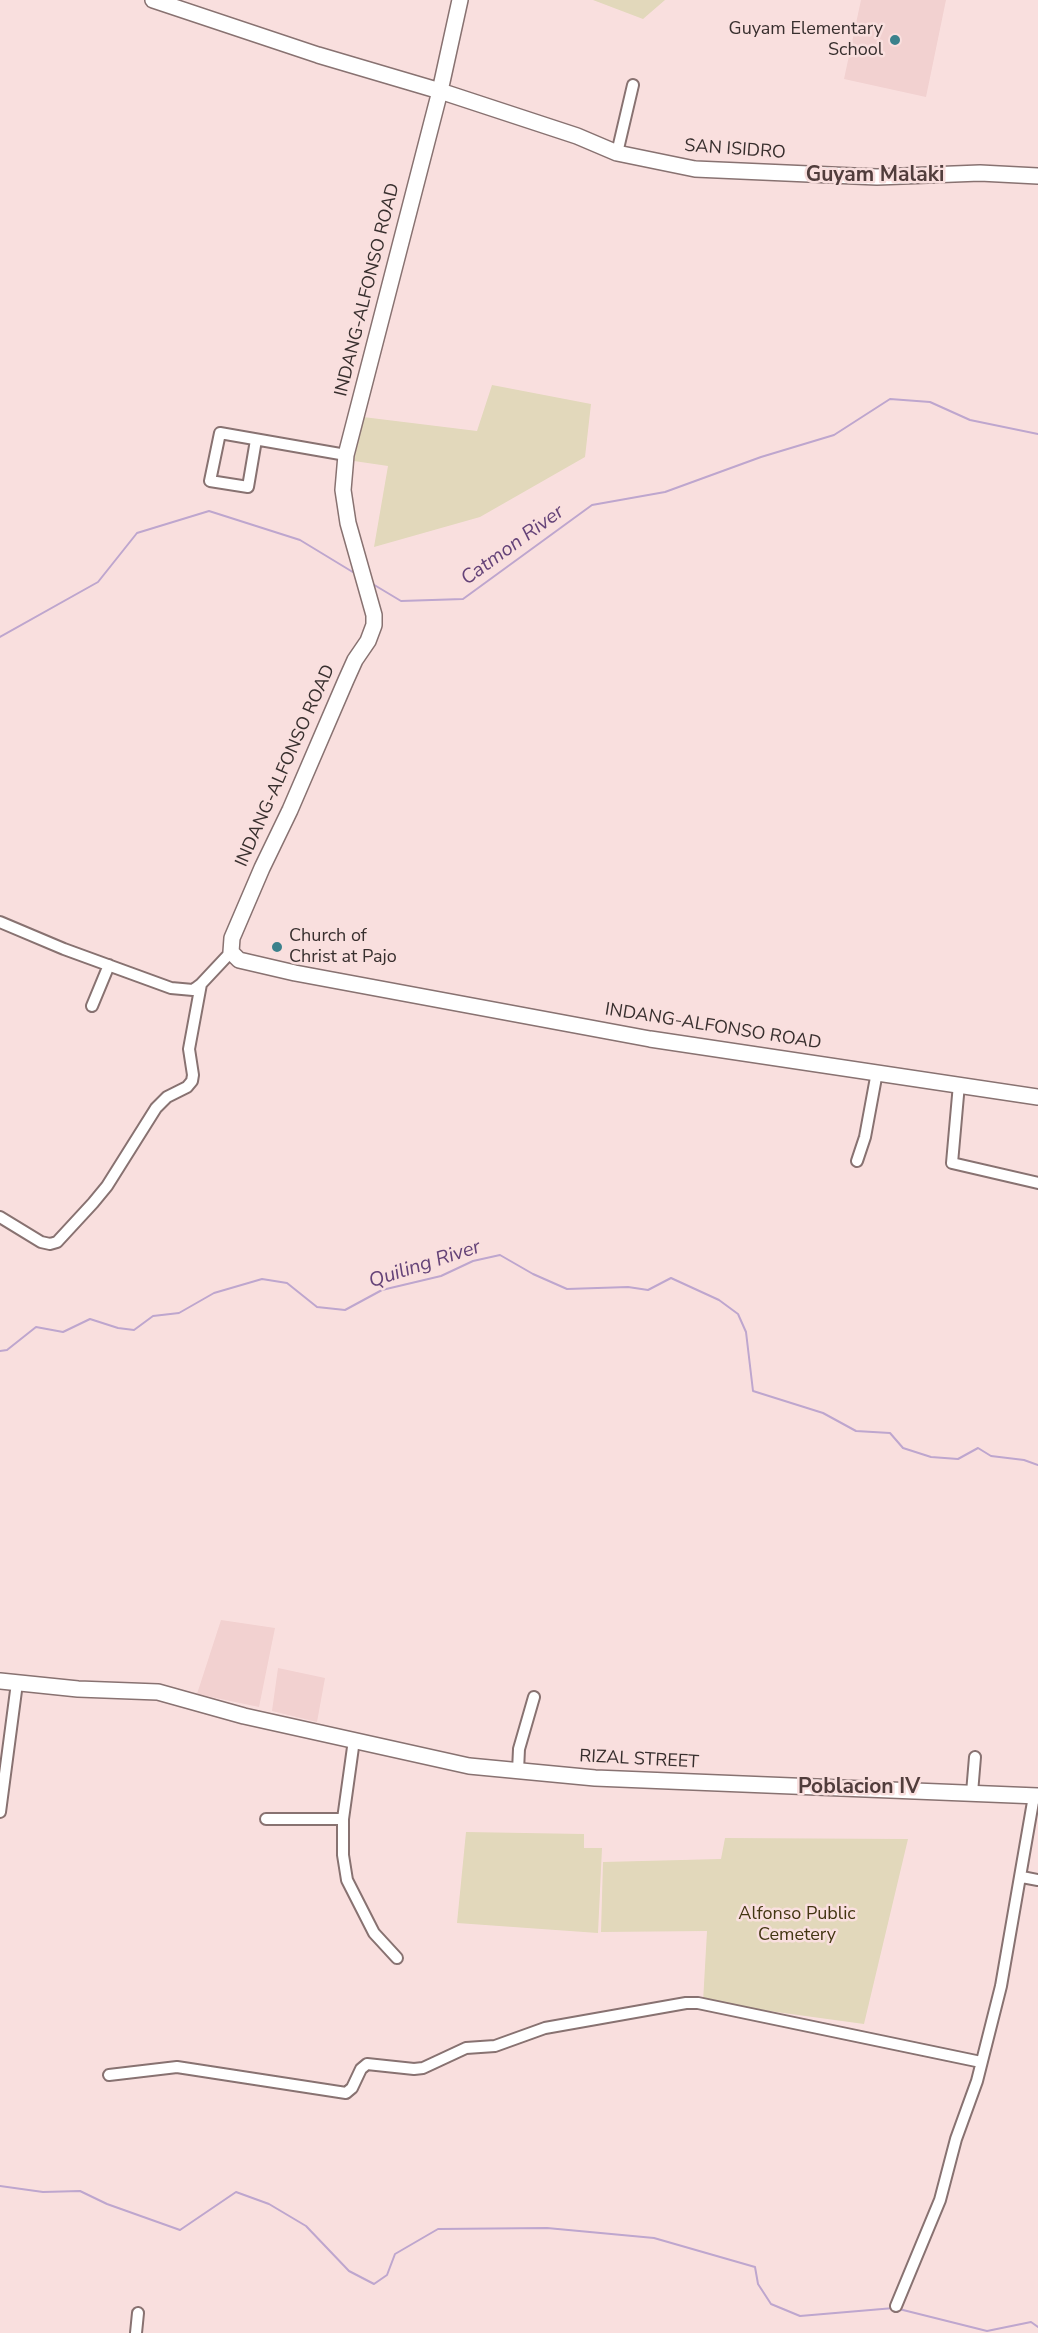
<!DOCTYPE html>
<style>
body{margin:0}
canvas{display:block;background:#f9dfde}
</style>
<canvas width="1038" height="2333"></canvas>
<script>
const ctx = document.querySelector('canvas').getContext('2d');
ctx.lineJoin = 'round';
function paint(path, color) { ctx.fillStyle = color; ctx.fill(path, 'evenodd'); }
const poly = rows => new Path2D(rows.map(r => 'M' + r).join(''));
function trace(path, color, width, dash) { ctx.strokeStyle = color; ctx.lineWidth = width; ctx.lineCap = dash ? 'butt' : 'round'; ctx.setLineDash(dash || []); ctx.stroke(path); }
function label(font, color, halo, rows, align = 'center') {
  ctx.font = font + ' "Nunito Sans",sans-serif'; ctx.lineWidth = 5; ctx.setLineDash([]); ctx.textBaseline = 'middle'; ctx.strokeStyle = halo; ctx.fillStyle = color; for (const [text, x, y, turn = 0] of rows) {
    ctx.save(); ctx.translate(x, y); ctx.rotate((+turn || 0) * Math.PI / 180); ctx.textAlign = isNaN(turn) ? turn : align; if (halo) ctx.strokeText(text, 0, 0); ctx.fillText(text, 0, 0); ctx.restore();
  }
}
paint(poly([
 [861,0,946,0,926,97,844,79],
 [221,1620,275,1628,259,1707,197,1694],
 [278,1668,325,1678,317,1722,272,1711]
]), '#f2d1d0');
paint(poly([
 [593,0,665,0,643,19],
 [492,385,591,404,585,457,480,517,374,547,388,466,354,461,363,417,477,431],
 [466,1832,584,1834,584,1848,602,1848,598,1933,457,1923],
 [725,1838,908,1839,864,2024,703,2002,707,1931,601,1932,603,1862,721,1859]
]), '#e2d8bb');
trace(poly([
 [371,583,401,601,463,599,592,505,665,492,761,457,834,435,890,399,930,402,970,420,1038,434],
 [0,637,98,582,137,533,209,511,300,540,356,574],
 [0,1351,7,1350,36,1327,63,1332,90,1319,118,1328,134,1330,153,1316,179,1313,214,1293,262,1279,287,1283,317,1307,345,1310,382,1290,441,1276,473,1261,500,1255,533,1274,567,1289,628,1287,648,1290,671,1278,719,1300,738,1314,746,1332,753,1391,823,1413,856,1431,890,1433,903,1448,931,1457,958,1459,978,1448,991,1456,1024,1460,1038,1465],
 [0,2186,43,2192,80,2191,107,2204,180,2230,236,2192,269,2204,306,2226,349,2271,374,2284,387,2275,395,2254,438,2229,547,2228,654,2238,755,2267,758,2284,771,2304,800,2316,894,2308],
 [899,2309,987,2331,1031,2322,1038,2327]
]), '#bea6ce', 2);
const street = poly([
 [617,153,633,85],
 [256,440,248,487,210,481,220,433,346,455],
 [0,922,64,949,171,988,193,990,201,984,231,952],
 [92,1006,109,965],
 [959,1084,952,1163,1038,1183],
 [857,1161,865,1137,877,1072],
 [0,1217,41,1242,50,1244,57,1242,93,1203,107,1186,156,1108,167,1097,187,1087,192,1081,193,1075,189,1049,201,984],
 [354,1740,343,1819,343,1855,347,1880,374,1933,397,1958],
 [518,1771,519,1749,534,1697],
 [972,1793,975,1757],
 [0,1812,17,1683],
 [266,1819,343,1819],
 [1022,1877,1038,1880],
 [109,2075,177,2067,346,2093,352,2088,361,2069,367,2064,414,2069,423,2068,466,2048,495,2046,545,2028,686,2003,698,2003,981,2062],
 [896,2306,940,2200,956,2139,977,2081,1001,1986,1034,1796],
 [136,2333,138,2313]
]);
const secondary = poly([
 [153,0,318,55,440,91,577,136,617,153,695,169,877,177,980,173,1038,176],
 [460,0,440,91,346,455,343,490,348,523,374,615,374,625,368,641,355,660,346,680,290,810,262,868,232,938,231,952,239,960,295,973,650,1039,1038,1097],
 [0,1681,78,1689,158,1692,244,1716,469,1766,595,1778,1038,1796]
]);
trace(street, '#887271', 14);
trace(secondary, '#887271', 18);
trace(street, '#fff', 10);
trace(secondary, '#fff', 15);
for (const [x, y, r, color] of [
 [895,40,6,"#3b818c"],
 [277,947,6,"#3b818c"]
]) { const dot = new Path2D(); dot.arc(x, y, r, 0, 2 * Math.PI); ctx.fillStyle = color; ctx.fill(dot); trace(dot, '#f9dfde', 2); }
label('18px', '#382f2e', '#f9dfde', [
 ["Guyam Elementary",883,30],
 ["School",883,51],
 ["Church of",289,937,"left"],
 ["Christ at Pajo",289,958,"left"]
], 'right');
label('18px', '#382f2e', '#f9dfde', [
 ["SAN ISIDRO",735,150,4],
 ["INDANG-ALFONSO ROAD",368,290,-76],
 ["INDANG-ALFONSO ROAD",286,766,-66],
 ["INDANG-ALFONSO ROAD",713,1027,9],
 ["RIZAL STREET",639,1760,3]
]);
label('18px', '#433612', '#f9dfde', [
 ["Alfonso Public",797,1915],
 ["Cemetery",797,1936]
]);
label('italic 20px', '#654378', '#f9dfde', [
 ["Catmon River",513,546,-36],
 ["Quiling River",425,1265,-18]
]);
label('bold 21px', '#513d3c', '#f9dfde', [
 ["Guyam Malaki",875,176],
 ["Poblacion IV",859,1788]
]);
</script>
